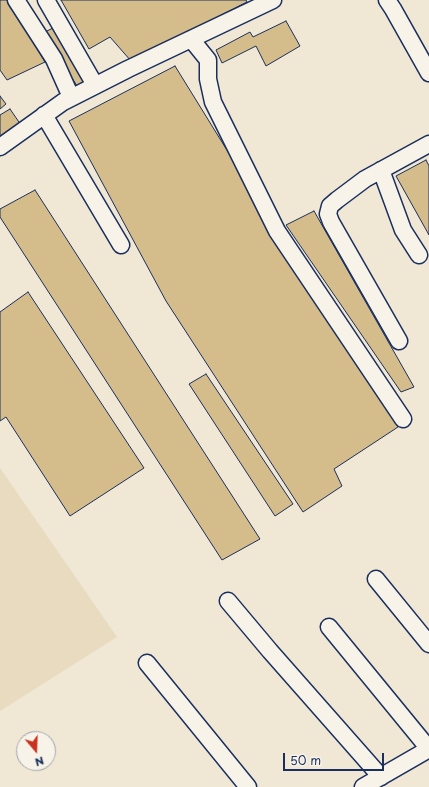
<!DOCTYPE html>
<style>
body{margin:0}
#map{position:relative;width:429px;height:787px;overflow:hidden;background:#f0e8d5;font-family:"Playpen Sans",sans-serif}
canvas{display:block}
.north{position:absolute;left:16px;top:731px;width:40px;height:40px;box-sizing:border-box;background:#f7f3e8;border:1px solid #9fa5b1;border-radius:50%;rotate:161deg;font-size:11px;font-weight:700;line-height:16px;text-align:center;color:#1b2f5e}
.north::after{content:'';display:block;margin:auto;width:14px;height:18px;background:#c8321e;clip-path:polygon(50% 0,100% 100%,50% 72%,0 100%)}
.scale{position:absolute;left:283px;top:753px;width:101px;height:18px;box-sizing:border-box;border:2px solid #1b2f5e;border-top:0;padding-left:5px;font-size:12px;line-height:14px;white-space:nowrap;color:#1b2f5e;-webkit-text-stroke:3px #f7f3e8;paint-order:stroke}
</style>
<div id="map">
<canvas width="429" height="787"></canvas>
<div class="north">N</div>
<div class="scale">50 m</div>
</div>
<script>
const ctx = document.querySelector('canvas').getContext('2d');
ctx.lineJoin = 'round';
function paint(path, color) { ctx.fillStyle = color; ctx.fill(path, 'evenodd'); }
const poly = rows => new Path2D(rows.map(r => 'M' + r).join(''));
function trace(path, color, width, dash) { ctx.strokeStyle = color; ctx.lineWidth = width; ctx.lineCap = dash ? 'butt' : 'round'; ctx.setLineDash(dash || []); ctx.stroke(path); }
paint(poly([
 [0,468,117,637,0,711]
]), '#e8dbbf');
const building = poly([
 [0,0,9,0,45,62,7,80,0,70,0,0],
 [61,0,246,0,247,2,131,61,110,37,89,49,61,0],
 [286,21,300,46,266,66,256,46,222,63,216,50,250,32,253,37,286,21],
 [55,27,92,84,79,89,43,33,55,27],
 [175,66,398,427,334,469,342,486,303,512,166,301,69,121,175,66],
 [0,96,6,104,0,109,0,96],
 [10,109,21,125,0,139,0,115,10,109],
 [426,160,429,166,429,235,396,176,426,160],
 [35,190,260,539,222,560,0,217,0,209,35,190],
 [314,211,414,387,401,392,286,225,314,211],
 [28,292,144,468,70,516,6,417,0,421,0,312,28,292],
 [206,374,293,504,275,516,189,384,206,374]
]);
paint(building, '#d4bc8b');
trace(building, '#1b2f5e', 1);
const minor = poly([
 [16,0,54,59,71,97],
 [46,0,95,85],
 [387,0,393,9,429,73],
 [191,39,208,60,208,79,213,102,277,231,403,419],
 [44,115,121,245],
 [0,147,63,102,128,69,273,0],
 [381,170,403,230,419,255],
 [399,341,331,222,328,214,330,206,337,200,365,179,429,144],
 [376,579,429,644],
 [228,601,270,651,381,777],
 [329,627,429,749],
 [147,663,248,787],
 [363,787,429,749]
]);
trace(minor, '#1b2f5e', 19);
trace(minor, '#f7f3e8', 16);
</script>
